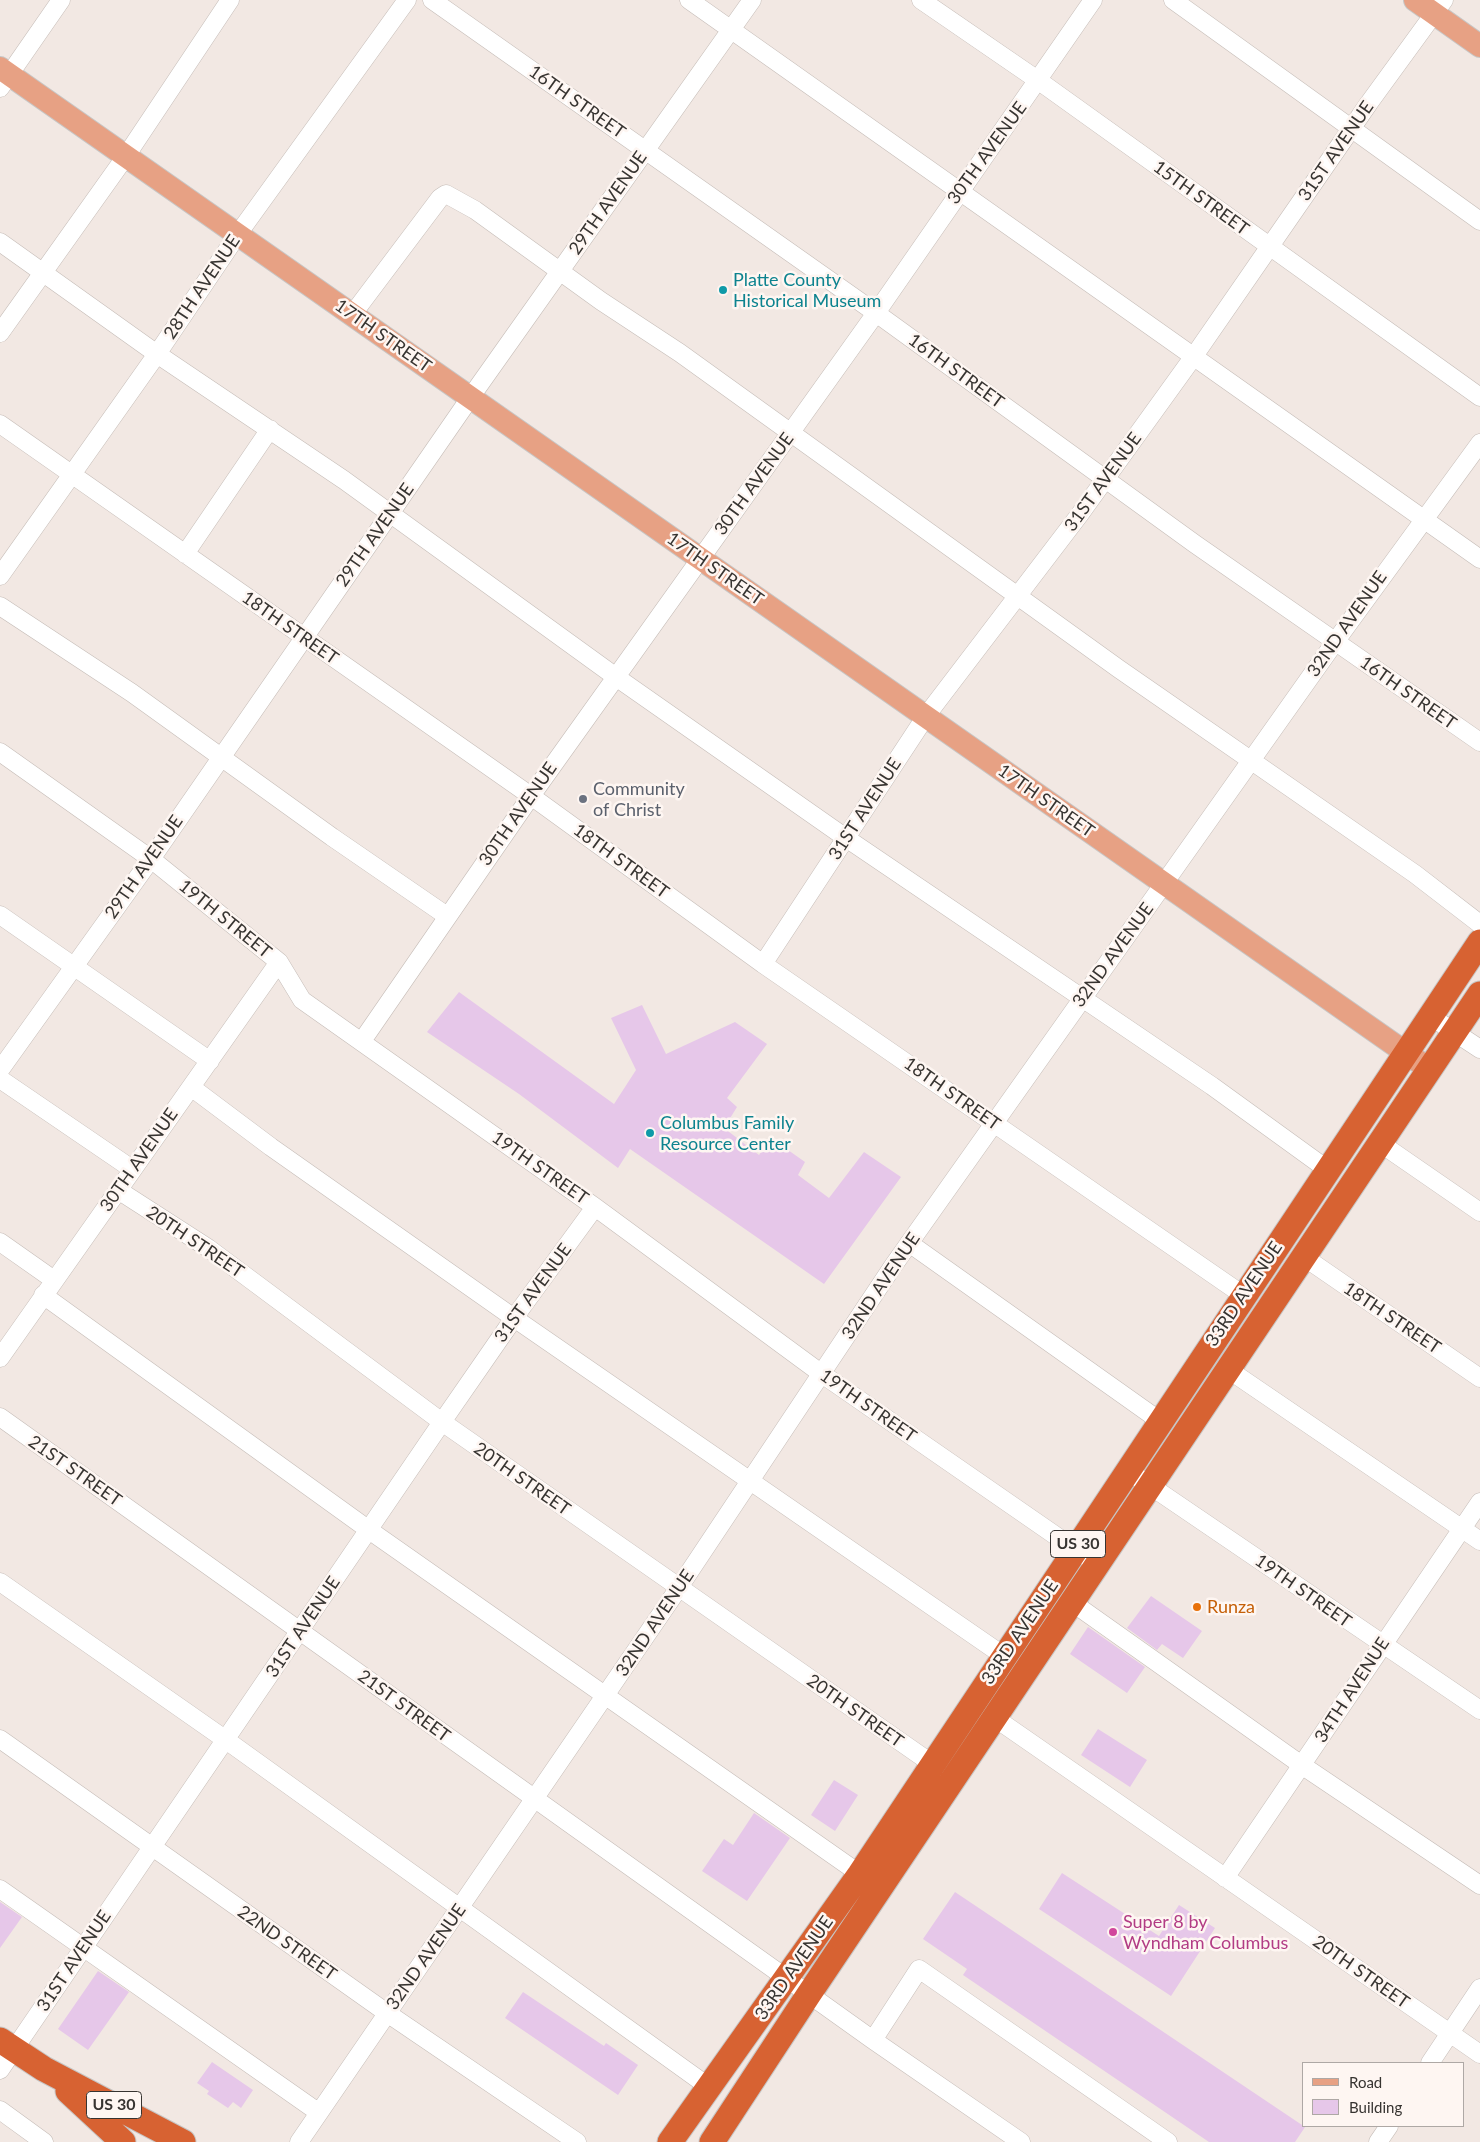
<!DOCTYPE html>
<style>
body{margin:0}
#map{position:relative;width:1480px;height:2142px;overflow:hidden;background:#f2e8e3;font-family:Lato,sans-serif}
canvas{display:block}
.legend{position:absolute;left:1302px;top:2062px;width:162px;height:65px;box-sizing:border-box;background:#fef6f2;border:1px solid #aea8a5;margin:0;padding:6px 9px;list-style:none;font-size:15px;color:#373431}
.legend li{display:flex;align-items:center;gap:10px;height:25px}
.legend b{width:25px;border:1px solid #aea8a5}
</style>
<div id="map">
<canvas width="1480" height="2142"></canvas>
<ul class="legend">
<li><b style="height:6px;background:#e7a184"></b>Road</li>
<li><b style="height:14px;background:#e6c7e9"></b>Building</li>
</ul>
</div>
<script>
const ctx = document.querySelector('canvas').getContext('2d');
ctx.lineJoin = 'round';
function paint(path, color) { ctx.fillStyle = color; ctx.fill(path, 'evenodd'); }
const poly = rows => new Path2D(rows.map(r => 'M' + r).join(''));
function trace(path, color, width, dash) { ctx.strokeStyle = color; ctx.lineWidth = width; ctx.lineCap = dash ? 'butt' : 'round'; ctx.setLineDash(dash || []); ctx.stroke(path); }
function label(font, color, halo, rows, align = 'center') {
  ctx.font = font + ' Lato,sans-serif'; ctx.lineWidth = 5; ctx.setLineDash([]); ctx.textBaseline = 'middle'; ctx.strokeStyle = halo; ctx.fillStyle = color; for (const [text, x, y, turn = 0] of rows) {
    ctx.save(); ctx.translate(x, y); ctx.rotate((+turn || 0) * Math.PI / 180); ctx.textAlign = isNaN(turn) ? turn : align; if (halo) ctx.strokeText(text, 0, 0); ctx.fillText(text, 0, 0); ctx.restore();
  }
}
paint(poly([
 [459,992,614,1104,636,1070,611,1018,642,1005,666,1054,735,1022,767,1044,727,1098,737,1107,724,1128,759,1155,771,1138,805,1162,798,1175,829,1198,864,1152,901,1177,824,1284,630,1149,618,1168,519,1094,427,1032],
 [1151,1596,1202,1631,1183,1658,1162,1644,1157,1650,1127,1628],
 [1088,1627,1145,1667,1127,1693,1070,1654],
 [1098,1729,1147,1760,1130,1787,1081,1755],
 [834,1780,858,1795,835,1831,811,1815],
 [754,1813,790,1838,747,1901,702,1871,724,1839,733,1845],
 [1062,1873,1159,1936,1179,1905,1215,1928,1171,1996,1039,1909],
 [955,1892,1305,2127,1295,2142,1209,2142,963,1975,967,1969,923,1939],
 [0,1902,22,1917,0,1948],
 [98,1971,129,1992,88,2050,58,2029],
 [523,1992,604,2046,606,2043,638,2065,618,2095,505,2018],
 [212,2062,253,2090,241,2108,233,2102,228,2108,207,2094,209,2091,197,2083]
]), '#e6c7e9');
const minor = poly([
 [432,0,876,313,1195,544,1480,742],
 [689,0,1480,559],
 [921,0,1039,81,1480,397],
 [1173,0,1480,221],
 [0,88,61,0],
 [0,242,157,354,344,480,616,677,846,838,1212,1086,1328,1170],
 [352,315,440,198,446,194,475,210,601,301,680,353,1119,669,1415,874,1480,924],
 [0,333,126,156,230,0],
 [0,424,531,796,763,964,1243,1295],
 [185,554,270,429],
 [0,576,157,354,238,234,407,0],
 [0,606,132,693,332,837,447,916],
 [0,752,151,859,279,962,302,1000,595,1207,822,1374,1085,1556],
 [0,915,210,1061],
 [763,964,926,716,1080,514,1194,356,1369,103,1444,0],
 [1430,1016,1480,1049],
 [362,1041,531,796,876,313,1093,0],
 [0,1070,151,859,470,398,752,0],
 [0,1079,132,1169],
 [191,1087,271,1147,514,1318,1004,1656],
 [1380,1143,1480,1212],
 [118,1190,208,1248,442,1422,931,1763],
 [0,1242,54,1280],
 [909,1243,1160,1421],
 [1304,1257,1480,1378],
 [43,1295,369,1530,860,1874],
 [0,1358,279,962],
 [1229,1370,1480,1541],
 [0,1417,873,2040,1021,2142],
 [1127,1470,1480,1710],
 [0,1582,226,1740,709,2087],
 [1073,1603,1303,1766,1480,1885],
 [995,1718,1480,2054],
 [0,1739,387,2013,577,2142],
 [1225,1878,1480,1502],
 [0,1889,318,2112],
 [873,2040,919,1969,1168,2142],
 [1430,2063,1480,1988],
 [0,2070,442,1422,514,1318,595,1207],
 [0,2110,44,2142],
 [299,2142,678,1589,893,1266,1335,642,1480,443],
 [1378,2142,1389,2126]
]);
const major = poly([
 [1415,0,1480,46],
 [0,68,1429,1069]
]);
const highway = poly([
 [0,2040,44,2069,183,2142],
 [68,2091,123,2142],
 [670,2142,860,1874,1480,942],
 [712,2142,809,1994,1480,994]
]);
trace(minor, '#c5bcb7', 19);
trace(major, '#c7c6c5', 24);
trace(highway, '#c7c6c5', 27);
trace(minor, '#fff', 18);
trace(major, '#e7a184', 22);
trace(highway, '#d76232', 25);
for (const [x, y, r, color] of [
 [723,290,5,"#0f9aa8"],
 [583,799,5,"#6b7280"],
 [650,1133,5,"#0f9aa8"],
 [1197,1607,5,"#e8710a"],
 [1113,1932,5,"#d1479c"]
]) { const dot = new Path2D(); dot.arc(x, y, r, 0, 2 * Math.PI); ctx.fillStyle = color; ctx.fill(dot); trace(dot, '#fef6f2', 2); }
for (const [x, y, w] of [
 [1078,1544,55],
 [114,2105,55]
]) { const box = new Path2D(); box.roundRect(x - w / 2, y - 13.5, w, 27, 4); ctx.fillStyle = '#fef6f2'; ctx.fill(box); trace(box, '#373431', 1); }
label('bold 16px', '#373431', null, [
 ["US 30",1078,1544],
 ["US 30",114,2105]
]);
label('18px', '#373431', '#fef6f2', [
 ["16TH STREET",577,102,35],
 ["31ST AVENUE",1336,151,-55],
 ["30TH AVENUE",987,153,-54],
 ["15TH STREET",1201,198,36],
 ["29TH AVENUE",608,203,-55],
 ["28TH AVENUE",202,287,-56],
 ["17TH STREET",383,336,35],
 ["16TH STREET",956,371,36],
 ["31ST AVENUE",1103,482,-54],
 ["30TH AVENUE",754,484,-54],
 ["29TH AVENUE",375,535,-55],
 ["17TH STREET",715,569,35],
 ["32ND AVENUE",1347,624,-55],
 ["18TH STREET",290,628,35],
 ["16TH STREET",1408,693,35],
 ["17TH STREET",1046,801,35],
 ["31ST AVENUE",865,809,-57],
 ["30TH AVENUE",518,814,-55],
 ["18TH STREET",621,861,36],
 ["29TH AVENUE",144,867,-55],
 ["19TH STREET",225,919,39],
 ["32ND AVENUE",1113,955,-54],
 ["18TH STREET",952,1094,35],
 ["30TH AVENUE",139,1160,-55],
 ["19TH STREET",540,1168,35],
 ["20TH STREET",195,1242,34],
 ["32ND AVENUE",881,1286,-56],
 ["31ST AVENUE",533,1293,-54],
 ["33RD AVENUE",1244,1294,-56],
 ["18TH STREET",1392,1318,34],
 ["19TH STREET",868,1406,35],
 ["21ST STREET",75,1471,35],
 ["20TH STREET",522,1479,35],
 ["19TH STREET",1303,1591,35],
 ["32ND AVENUE",655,1623,-56],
 ["31ST AVENUE",303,1627,-56],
 ["33RD AVENUE",1020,1632,-56],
 ["34TH AVENUE",1352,1690,-57],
 ["21ST STREET",404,1706,36],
 ["20TH STREET",855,1711,35],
 ["22ND STREET",287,1943,35],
 ["32ND AVENUE",426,1957,-55],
 ["31ST AVENUE",74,1961,-56],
 ["33RD AVENUE",794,1968,-55],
 ["20TH STREET",1361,1972,35]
]);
label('18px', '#0d838f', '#fef6f2', [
 ["Platte County",733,280],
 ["Historical Museum",733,301],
 ["Columbus Family",660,1123],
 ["Resource Center",660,1144]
], 'left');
label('18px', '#5b616d', '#fef6f2', [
 ["Community",593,789],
 ["of Christ",593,810]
], 'left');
label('18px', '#c56008', '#fef6f2', [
 ["Runza",1207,1607]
], 'left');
label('18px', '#b23c85', '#fef6f2', [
 ["Super 8 by",1123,1922],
 ["Wyndham Columbus",1123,1943]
], 'left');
</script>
